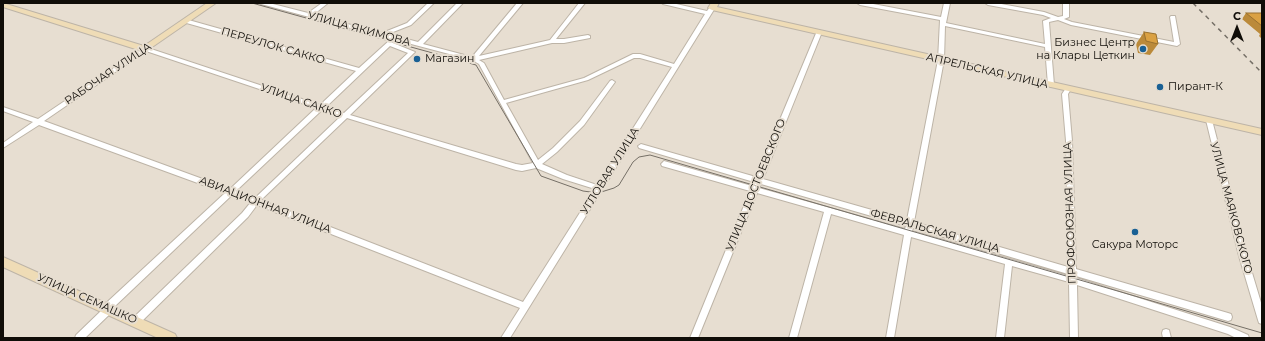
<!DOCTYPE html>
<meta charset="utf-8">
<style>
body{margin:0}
#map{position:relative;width:1265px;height:341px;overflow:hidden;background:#e7ded1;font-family:Montserrat,sans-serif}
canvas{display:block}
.frame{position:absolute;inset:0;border:4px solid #100d08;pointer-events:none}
.north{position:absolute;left:1217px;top:8px;width:40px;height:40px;-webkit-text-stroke:3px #e7ded1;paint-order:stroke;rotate:0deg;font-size:11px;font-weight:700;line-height:16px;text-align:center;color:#100d08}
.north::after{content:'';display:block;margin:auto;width:14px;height:18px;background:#100d08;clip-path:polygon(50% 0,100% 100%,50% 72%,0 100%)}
</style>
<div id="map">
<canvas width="1265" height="341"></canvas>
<div class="frame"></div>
<div class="north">С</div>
</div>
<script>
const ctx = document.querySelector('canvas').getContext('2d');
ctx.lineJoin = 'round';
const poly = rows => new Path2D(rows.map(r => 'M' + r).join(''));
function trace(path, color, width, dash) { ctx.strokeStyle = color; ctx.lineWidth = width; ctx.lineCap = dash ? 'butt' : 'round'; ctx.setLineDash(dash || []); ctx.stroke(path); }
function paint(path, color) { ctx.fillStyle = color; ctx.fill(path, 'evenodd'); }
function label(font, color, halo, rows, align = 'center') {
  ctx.font = font + ' Montserrat,sans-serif'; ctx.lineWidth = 4; ctx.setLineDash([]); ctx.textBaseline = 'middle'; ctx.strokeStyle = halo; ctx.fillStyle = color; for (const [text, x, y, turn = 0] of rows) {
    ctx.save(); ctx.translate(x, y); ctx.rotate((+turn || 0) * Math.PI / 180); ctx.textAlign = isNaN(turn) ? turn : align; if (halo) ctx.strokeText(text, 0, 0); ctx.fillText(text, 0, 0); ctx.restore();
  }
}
const street = poly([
 [260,3,269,3,308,13,322,3,328,3,313,15,382,33,407,23,428,3,434,3,411,25,388,34,418,42,457,3,463,3,423,44,472,57,517,3,523,3,479,56,550,40,579,3,585,3,556,39,564,39,588,35,590,36,590,38,564,43,552,43,479,60,484,63,504,100,584,78,633,54,640,54,674,64,705,14,663,4,662,3,672,3,707,11,710,7,712,6,715,8,510,338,501,338,520,308,257,205,248,217,139,324,136,325,133,324,132,321,133,318,242,213,251,202,232,195,113,308,112,312,85,338,75,338,76,335,103,309,104,305,225,193,39,125,3,148,3,143,33,122,3,111,3,107,38,119,145,47,320,105,356,71,183,22,182,21,185,19,359,68,391,39,261,4,260,3],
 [396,40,472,60,479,64,533,163,522,165,516,164,350,115,415,52,393,43,396,40],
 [390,46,408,53,344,113,326,107,390,46],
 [146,51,316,108,230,189,44,121,146,51],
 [634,58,640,58,672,67,597,185,567,175,542,164,557,152,584,125,615,82,612,80,610,81,580,121,553,148,538,160,506,103,588,80,634,58],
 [322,110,341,116,255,198,236,191,322,110],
 [347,118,516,170,522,171,536,168,563,179,595,189,523,302,261,200,347,118],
 [857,3,868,3,941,17,944,3,950,3,946,23,1045,44,1043,21,1051,18,1043,15,988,5,985,3,996,3,1044,12,1058,17,1063,16,1063,3,1069,3,1069,17,1064,19,1072,22,1174,42,1170,17,1171,16,1175,16,1180,44,1177,46,1071,25,1058,20,1049,22,1054,85,1051,87,1048,85,1045,47,945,26,944,60,914,222,1068,267,1066,141,1062,94,1066,88,1070,88,1071,89,1068,94,1072,141,1076,269,1228,313,1231,314,1232,317,1231,320,1228,321,1076,276,1076,278,1230,327,1248,335,1249,338,1236,338,1228,334,1077,285,1078,338,1070,338,1069,282,1012,266,1004,338,996,338,1005,264,911,237,894,338,886,338,904,235,831,214,797,338,789,338,824,212,757,193,698,338,690,338,750,191,662,166,661,164,664,161,752,186,754,182,639,148,638,146,641,144,756,177,817,31,821,31,822,32,763,179,907,220,938,60,940,20,860,5,857,3],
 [761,184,906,226,905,229,759,188,761,184],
 [913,228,1068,274,1068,276,912,231,913,228],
 [1207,118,1209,118,1212,120,1247,256,1262,306,1262,324,1259,323,1258,320,1239,256,1206,120,1207,118],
 [1166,329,1169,330,1171,338,1163,338,1162,333,1163,330,1166,329]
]);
const secondary = poly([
 [3,3,144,46,207,3,216,3,145,52,3,7,3,3],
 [711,3,719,3,717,7,1262,129,1262,135,712,10,708,8,711,3],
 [3,257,175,334,177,338,158,338,3,267,3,257]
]);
trace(street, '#bdb4a7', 2);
trace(secondary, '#bdb4a7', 2);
paint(street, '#fff');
paint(secondary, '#efdcb6');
trace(poly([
 [252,3,476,65,541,176,583,191,598,193,614,188,619,185,633,162,639,157,650,155,1262,333]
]), '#756f66', 1);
trace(poly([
 [1193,3,1262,73]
]), '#756f66', 1.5, [4.5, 4.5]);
paint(poly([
 [1246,13,1262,13,1262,39,1259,36,1260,34,1242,19],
 [1144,32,1158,44,1150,55,1138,53,1136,44]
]), '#bb8a3a');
const building = poly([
 [1246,13,1262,13,1262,26,1246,13],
 [1144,32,1156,34,1158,44,1146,41,1144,32]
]);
paint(building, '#daa143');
trace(building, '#99712f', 1);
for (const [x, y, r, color] of [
 [1143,49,4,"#196094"],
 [417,59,4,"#196094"],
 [1160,87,4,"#196094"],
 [1135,232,4,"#196094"]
]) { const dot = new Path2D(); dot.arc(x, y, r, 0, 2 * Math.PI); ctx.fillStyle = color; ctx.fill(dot); trace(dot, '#e7ded1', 1.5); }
label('11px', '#100d08', '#e7ded1', [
 ["УЛИЦА ЯКИМОВА",359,29,15],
 ["ПЕРЕУЛОК САККО",273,46,16],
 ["АПРЕЛЬСКАЯ УЛИЦА",987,71,13],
 ["РАБОЧАЯ УЛИЦА",108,74,-34],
 ["УЛИЦА САККО",301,101,19],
 ["УГЛОВАЯ УЛИЦА",610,171,-58],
 ["УЛИЦА ДОСТОЕВСКОГО",756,185,-68],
 ["АВИАЦИОННАЯ УЛИЦА",265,205,21],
 ["УЛИЦА МАЯКОВСКОГО",1231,208,75],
 ["ПРОФСОЮЗНАЯ УЛИЦА",1070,213,-92],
 ["ФЕВРАЛЬСКАЯ УЛИЦА",935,231,16],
 ["УЛИЦА СЕМАШКО",87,299,24]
]);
label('11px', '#100d08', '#e7ded1', [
 ["Бизнес Центр",1135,43,"right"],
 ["на Клары Цеткин",1135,56,"right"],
 ["Магазин",425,59],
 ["Пирант-К",1168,87],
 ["Сакура Моторс",1135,245,"center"]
], 'left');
</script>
